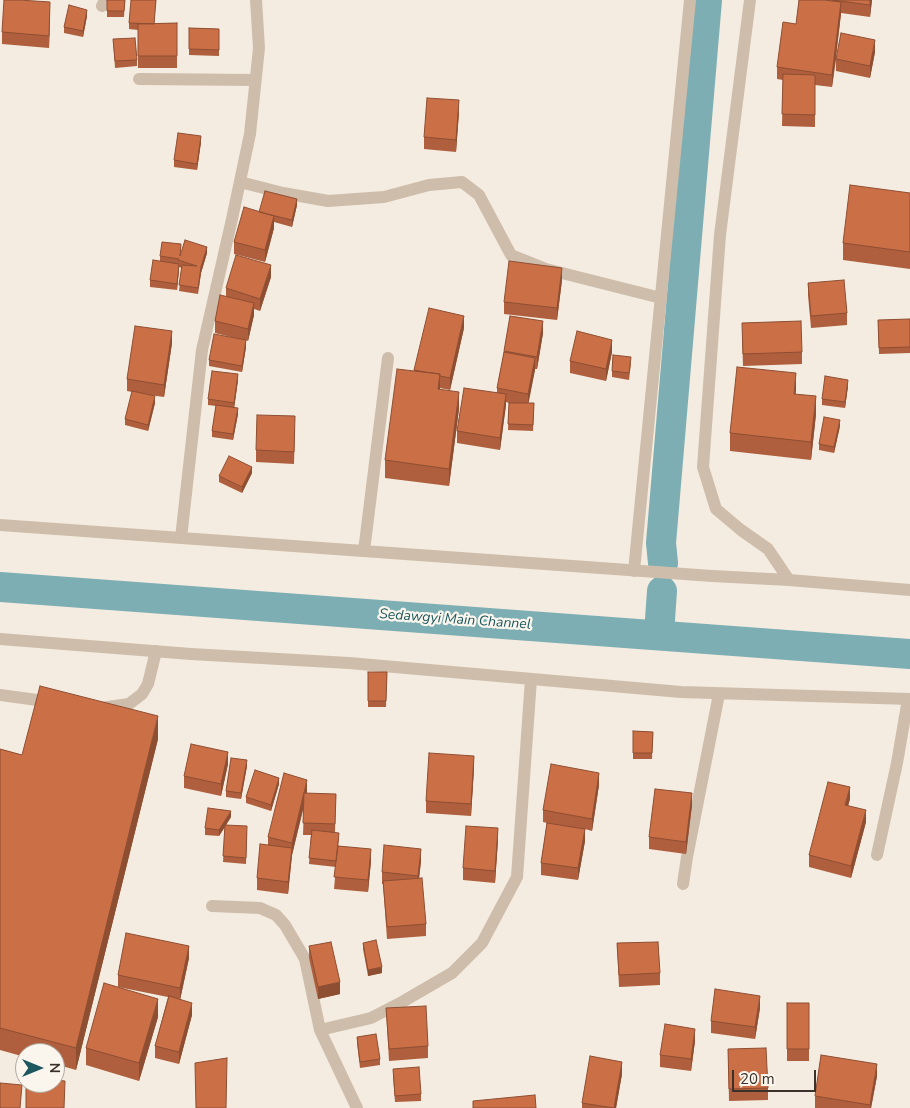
<!DOCTYPE html>
<style>
body{margin:0}
#map{position:relative;width:910px;height:1108px;overflow:hidden;background:#f4ece0;font-family:"Nunito Sans",sans-serif}
canvas{display:block}
.north{position:absolute;left:15px;top:1043px;width:50px;height:50px;box-sizing:border-box;background:#fbf6ed;border:1px solid #aea79f;border-radius:50%;rotate:90deg;font-size:14px;font-weight:700;line-height:20px;text-align:center;color:#3b312a}
.north::after{content:'';display:block;margin:auto;width:18px;height:22px;background:#1d575f;clip-path:polygon(50% 0,100% 100%,50% 72%,0 100%)}
.scale{position:absolute;left:732px;top:1070px;width:84px;height:22px;box-sizing:border-box;border:2px solid #3b312a;border-top:0;padding-left:6px;font-size:15px;line-height:18px;white-space:nowrap;color:#3b312a;-webkit-text-stroke:4px #fbf6ed;paint-order:stroke}
</style>
<div id="map">
<canvas width="910" height="1108"></canvas>
<div class="north">N</div>
<div class="scale">20 m</div>
</div>
<script>
const ctx = document.querySelector('canvas').getContext('2d');
ctx.lineJoin = 'round';
const poly = rows => new Path2D(rows.map(r => 'M' + r).join(''));
function trace(path, color, width, dash) { ctx.strokeStyle = color; ctx.lineWidth = width; ctx.lineCap = dash ? 'butt' : 'round'; ctx.setLineDash(dash || []); ctx.stroke(path); }
function paint(path, color) { ctx.fillStyle = color; ctx.fill(path, 'evenodd'); }
function label(font, color, halo, rows, align = 'center') {
  ctx.font = font + ' "Nunito Sans",sans-serif'; ctx.lineWidth = 4.5; ctx.setLineDash([]); ctx.textBaseline = 'middle'; ctx.strokeStyle = halo; ctx.fillStyle = color; for (const [text, x, y, turn = 0] of rows) {
    ctx.save(); ctx.translate(x, y); ctx.rotate((+turn || 0) * Math.PI / 180); ctx.textAlign = isNaN(turn) ? turn : align; if (halo) ctx.strokeText(text, 0, 0); ctx.fillText(text, 0, 0); ctx.restore();
  }
}
trace(poly([
 [663,563,661,543,707,0],
 [0,587,910,654],
 [659,634,662,591]
]), '#7daeb3', 30);
trace(poly([
 [0,695,52,702],
 [101,708,129,704,142,694,148,684,156,651]
]), '#cebdab', 12);
trace(poly([
 [750,0,720,235,703,467,716,509,741,530,768,549,789,580],
 [102,6,105,0],
 [139,79,255,80],
 [240,182,283,193,328,201,384,197,429,185,462,182,479,195,511,255,546,269,661,298],
 [0,525,712,576,789,580,910,590],
 [181,538,202,350,232,219,250,134,259,48,256,0],
 [364,551,388,358],
 [634,571,690,0],
 [0,639,191,654,349,663,681,692,910,699],
 [877,855,897,763,908,699],
 [683,884,687,857,719,694],
 [212,906,260,908,276,915,285,925,305,959,320,1030,357,1108],
 [320,1030,371,1018,402,1002,452,973,482,943,517,877,531,679]
]), '#cebdab', 12);
paint(poly([
 [107,0,125,0,124,17,107,17],
 [156,0,154,24,177,23,177,68,138,68,138,30,129,29,129,23],
 [828,0,872,0,870,17,841,13,836,58,875,52,870,78,836,71,836,60,832,87,815,85,815,127,782,126,783,80,777,79,777,67,796,24],
 [50,14,49,48,2,44,2,32],
 [87,16,83,37,64,33,64,27],
 [189,28,219,29,219,56,189,55],
 [113,39,137,60,137,66,115,68],
 [459,112,456,152,424,149,424,137],
 [201,142,197,170,174,167,174,160],
 [910,193,910,269,843,260,843,243],
 [297,205,292,227,274,222,274,228,265,262,234,254,234,242,259,212],
 [207,253,201,273,198,294,179,291,182,268,179,267,177,290,150,287,150,280,160,261,160,256,181,254],
 [271,277,260,311,254,309,254,315,248,341,246,340,246,347,242,372,209,366,209,360,243,340,215,333,215,321,226,297,226,288],
 [562,280,557,320,504,314,504,302],
 [808,283,847,313,847,325,811,328,808,295],
 [510,316,543,333,537,369,535,369,528,403,534,403,533,431,508,430,509,403,506,402,500,450,457,443,457,431,497,393,497,388,504,352],
 [878,320,910,331,910,353,879,354],
 [464,328,450,390,440,388,440,389,459,409,449,486,385,478,385,460,414,370],
 [742,335,802,352,802,364,743,366],
 [172,343,164,397,142,394,155,403,148,431,125,425,125,419,132,392,127,391,127,379],
 [612,352,606,381,570,373,570,361],
 [631,363,629,380,612,377,612,371],
 [238,380,234,408,238,414,233,440,212,437,212,431,216,406,208,405,208,399],
 [848,386,845,408,822,405,822,399],
 [796,394,816,414,811,460,730,451,730,433],
 [840,426,834,453,819,450,819,444],
 [295,428,294,464,256,462,256,450],
 [252,473,242,493,219,482,219,476],
 [368,672,387,672,386,707,368,707],
 [633,731,653,732,652,759,633,759],
 [158,739,76,1070,55,1064,55,1053,25,1053,25,1057,0,1050,0,749,22,755],
 [228,764,221,796,184,788,184,776],
 [247,766,241,799,226,797,226,791],
 [474,768,471,816,426,813,426,801],
 [279,784,271,811,246,803,246,797],
 [599,785,592,831,585,829,585,841,578,880,541,875,541,863,547,823,543,822,543,810],
 [307,792,307,794,336,794,335,832,339,839,338,846,371,861,368,892,334,889,336,867,309,864,311,835,303,835,304,806,292,855,288,894,257,890,257,878,268,845,268,837],
 [850,799,848,805,866,822,851,878,809,867,809,855],
 [692,805,686,854,649,849,649,837],
 [231,817,226,825,247,832,246,864,223,862,225,827,219,836,205,835,205,828],
 [498,840,495,883,463,880,463,868],
 [421,861,419,878,426,924,426,936,387,939,383,884,382,884,382,872],
 [363,943,382,973,368,976,363,949],
 [617,943,660,973,660,985,619,987],
 [309,946,340,994,318,999,309,958],
 [189,958,180,1000,192,1015,179,1064,155,1058,155,1046,168,997,118,987,118,975],
 [787,1003,809,1003,809,1061,787,1061],
 [386,1008,428,1046,428,1058,389,1061],
 [760,1008,755,1039,711,1033,711,1021],
 [158,1017,139,1081,86,1065,86,1048],
 [357,1037,380,1059,380,1065,360,1068,357,1043],
 [695,1041,691,1071,660,1067,660,1055],
 [728,1049,768,1088,768,1100,729,1101],
 [622,1074,616,1108,582,1108,582,1103],
 [393,1075,421,1094,421,1101,395,1102],
 [877,1076,871,1108,815,1108,815,1096]
]), '#af5f3d');
paint(poly([
 [870,0,872,0,870,17],
 [50,2,50,14,49,48,49,36],
 [841,2,841,14,832,87,832,75],
 [87,10,87,16,83,37,83,31],
 [875,40,875,52,870,78,870,66],
 [459,100,459,112,456,152,456,140],
 [201,136,201,142,197,170,197,164],
 [297,199,297,205,292,227,292,220],
 [274,216,274,228,265,262,265,250],
 [207,247,207,253,201,273,198,294,201,267],
 [179,264,179,270,177,290,177,284],
 [271,265,271,277,260,311,260,299],
 [562,268,562,280,557,320,557,308],
 [254,303,254,315,248,341,248,329],
 [464,316,464,328,450,390,450,378],
 [543,321,543,333,537,369,537,357],
 [172,331,172,343,164,397,164,385],
 [246,340,246,347,242,372,242,366],
 [612,340,612,352,606,381,606,369],
 [535,358,535,370,528,406,528,394],
 [796,373,796,391,794,411,794,394],
 [238,374,238,380,234,409,234,403],
 [440,374,440,392,438,389],
 [848,380,848,386,845,408,845,402],
 [459,392,459,409,449,486,449,469],
 [506,394,506,406,500,450,500,438],
 [155,396,155,403,148,431,148,425],
 [816,396,816,414,811,460,811,442],
 [238,408,238,414,233,440,233,434],
 [840,420,840,426,834,453,834,447],
 [252,467,252,473,242,493,242,487],
 [158,716,158,739,76,1070,76,1048],
 [228,752,228,764,221,796,221,784],
 [474,756,474,768,471,816,471,804],
 [247,760,247,766,241,799,241,793],
 [599,773,599,785,592,831,592,819],
 [279,778,279,784,271,811,271,805],
 [307,780,307,792,292,855,288,894,288,882,292,843],
 [850,787,850,799,845,817,845,805],
 [692,793,692,805,686,854,686,842],
 [866,810,866,822,851,878,851,866],
 [231,811,231,817,219,836,219,830],
 [498,828,498,840,495,883,495,871],
 [585,829,585,841,578,880,578,868],
 [371,849,371,861,368,892,368,880],
 [421,849,421,861,418,888,418,876],
 [189,946,189,958,180,1000,180,988],
 [382,967,382,973,368,976,368,970],
 [340,982,340,994,318,999,318,987],
 [760,996,760,1008,755,1039,755,1027],
 [158,999,158,1017,139,1081,139,1063],
 [192,1003,192,1015,179,1064,179,1052],
 [695,1029,695,1041,691,1071,691,1059],
 [622,1062,622,1074,616,1108,614,1108],
 [877,1064,877,1076,871,1108,870,1108]
]), '#8e4e32');
const building = poly([
 [4,0,19,0,50,2,49,36,2,32,4,0],
 [107,0,125,0,124,11,107,11,107,0],
 [131,0,156,0,154,24,129,23,131,0],
 [799,0,823,0,841,2,832,75,777,67,783,22,796,24,799,0],
 [832,0,870,0,870,5,832,0],
 [69,5,87,10,83,31,64,27,69,5],
 [177,23,177,56,138,56,138,24,177,23],
 [189,28,219,29,219,50,189,49,189,28],
 [841,33,875,40,870,66,836,59,841,33],
 [135,38,137,60,115,61,113,39,135,38],
 [783,74,815,75,815,115,782,114,783,74],
 [427,98,459,100,456,140,424,137,427,98],
 [178,133,201,136,197,164,174,160,178,133],
 [850,185,910,193,910,252,843,243,850,185],
 [265,191,297,199,292,220,259,212,265,191],
 [244,207,274,216,265,250,234,242,244,207],
 [185,240,207,247,201,267,198,288,179,285,182,265,197,266,178,260,179,259,160,256,162,242,181,244,180,256,185,240],
 [236,255,271,265,260,299,226,288,236,255],
 [153,260,179,264,177,284,150,280,153,260],
 [509,261,562,268,557,308,504,302,509,261],
 [844,280,847,313,811,316,808,283,844,280],
 [220,295,254,303,248,329,215,321,220,295],
 [429,308,464,316,450,378,440,376,440,374,425,372,414,370,429,308],
 [510,316,543,321,537,357,504,351,510,316],
 [910,319,910,347,879,348,878,320,910,319],
 [801,321,802,352,743,354,742,323,801,321],
 [135,326,172,331,164,385,127,379,135,326],
 [577,331,612,340,606,369,570,361,577,331],
 [214,334,246,340,242,366,209,360,214,334],
 [504,352,535,358,528,394,497,388,504,352],
 [613,355,631,357,629,373,612,371,613,355],
 [737,367,796,373,794,394,816,396,811,442,730,433,737,367],
 [397,369,440,374,438,389,459,392,449,469,385,460,397,369],
 [212,371,238,374,234,403,208,399,212,371],
 [825,376,848,380,845,402,822,399,825,376],
 [464,388,506,394,500,438,457,431,464,388],
 [132,391,155,396,148,425,125,419,132,391],
 [509,403,534,403,533,425,508,424,509,403],
 [216,405,238,408,233,434,212,431,216,405],
 [257,415,295,416,294,452,256,450,257,415],
 [824,417,840,420,834,447,819,444,824,417],
 [229,456,252,467,242,487,219,476,229,456],
 [368,672,387,672,386,701,368,701,368,672],
 [40,686,158,716,76,1048,0,1028,0,749,22,755,40,686],
 [633,731,653,732,652,753,633,753,633,731],
 [191,744,228,752,221,784,184,776,191,744],
 [429,753,474,756,471,804,426,801,429,753],
 [231,758,247,760,241,793,226,791,231,758],
 [551,764,599,773,592,819,543,810,551,764],
 [255,770,279,778,271,805,246,797,255,770],
 [284,773,307,780,292,843,268,837,284,773],
 [828,782,850,787,845,805,866,810,851,866,809,855,828,782],
 [655,789,692,793,686,842,649,837,655,789],
 [304,793,336,794,335,824,303,823,304,793],
 [208,808,231,811,219,830,205,828,208,808],
 [547,823,585,829,578,868,541,863,547,823],
 [225,825,247,826,246,858,223,856,225,825],
 [466,826,498,828,495,871,463,868,466,826],
 [312,830,339,833,336,861,309,858,312,830],
 [260,844,292,848,288,882,257,878,260,844],
 [384,845,421,849,418,876,382,872,384,845],
 [338,846,371,849,368,880,334,877,338,846],
 [422,878,426,924,387,927,383,881,422,878],
 [126,933,189,946,180,988,118,975,126,933],
 [376,940,382,967,368,970,363,943,376,940],
 [331,942,340,982,318,987,309,946,331,942],
 [658,942,660,973,619,975,617,943,658,942],
 [104,983,158,999,139,1063,86,1048,104,983],
 [715,989,760,996,755,1027,711,1021,715,989],
 [169,996,192,1003,179,1052,155,1046,169,996],
 [787,1003,809,1003,809,1049,787,1049,787,1003],
 [426,1006,428,1046,389,1049,386,1008,426,1006],
 [665,1024,695,1029,691,1059,660,1055,665,1024],
 [376,1034,380,1059,360,1062,357,1037,376,1034],
 [766,1048,768,1088,729,1089,728,1049,766,1048],
 [821,1055,877,1064,870,1105,815,1096,821,1055],
 [590,1056,622,1062,614,1108,582,1103,590,1056],
 [227,1058,226,1108,196,1108,195,1063,227,1058],
 [419,1067,421,1094,395,1096,393,1069,419,1067],
 [55,1080,65,1081,64,1108,26,1108,26,1083,55,1083,55,1080],
 [0,1083,22,1085,20,1108,0,1108,0,1083],
 [535,1095,536,1108,473,1108,473,1101,535,1095]
]);
paint(building, '#cb6f47');
trace(building, '#8e4e32', 1);
label('italic 14px', '#1d575f', '#fbf6ed', [
 ["Sedawgyi Main Channel",455,620,4]
]);
</script>
